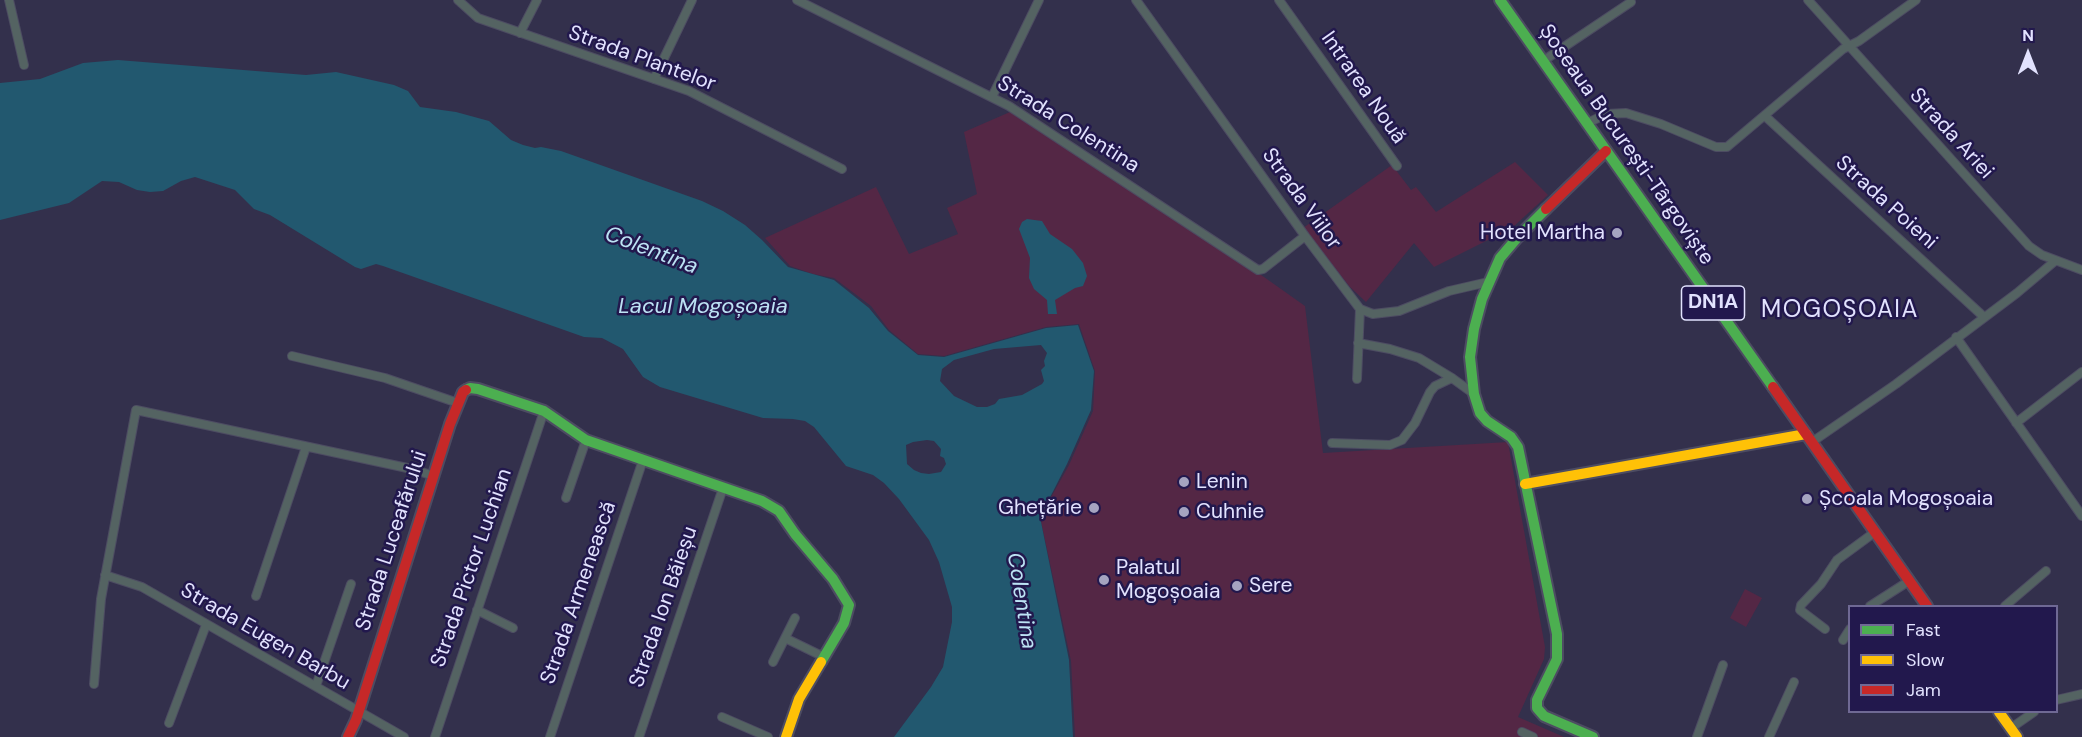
<!DOCTYPE html>
<meta charset="utf-8">
<style>
body{margin:0}
#map{position:relative;width:2082px;height:737px;overflow:hidden;background:#33304c;font-family:"DM Sans",sans-serif}
canvas{display:block}
.legend{position:absolute;left:1848px;top:605px;width:210px;height:108px;box-sizing:border-box;background:#22184d;border:2px solid #6f6994;margin:0;padding:8px 10px;list-style:none;font-size:18px;color:#e2e2fe}
.legend li{display:flex;align-items:center;gap:12px;height:30px}
.legend b{width:30px;border:2px solid #6f6994}
.north{position:absolute;left:1998px;top:24px;width:60px;height:60px;-webkit-text-stroke:4px #22184d;paint-order:stroke;rotate:0deg;font-size:16px;font-weight:700;line-height:24px;text-align:center;color:#e2e2fe}
.north::after{content:'';display:block;margin:auto;width:21px;height:27px;background:#e2e2fe;clip-path:polygon(50% 0,100% 100%,50% 72%,0 100%)}
</style>
<div id="map">
<canvas width="2082" height="737"></canvas>
<ul class="legend">
<li><b style="height:8px;background:#4caf50"></b>Fast</li>
<li><b style="height:8px;background:#ffc107"></b>Slow</li>
<li><b style="height:8px;background:#c62828"></b>Jam</li>
</ul>
<div class="north">N</div>
</div>
<script>
const ctx = document.querySelector('canvas').getContext('2d');
ctx.lineJoin = 'round';
function paint(path, color) { ctx.fillStyle = color; ctx.fill(path, 'evenodd'); }
const poly = rows => new Path2D(rows.map(r => 'M' + r).join(''));
function trace(path, color, width, dash) { ctx.strokeStyle = color; ctx.lineWidth = width; ctx.lineCap = dash ? 'butt' : 'round'; ctx.setLineDash(dash || []); ctx.stroke(path); }
function label(font, color, halo, rows, align = 'center') {
  ctx.font = font + ' "DM Sans",sans-serif'; ctx.lineWidth = 5; ctx.setLineDash([]); ctx.textBaseline = 'middle'; ctx.strokeStyle = halo; ctx.fillStyle = color; for (const [text, x, y, turn = 0] of rows) {
    ctx.save(); ctx.translate(x, y); ctx.rotate((+turn || 0) * Math.PI / 180); ctx.textAlign = isNaN(turn) ? turn : align; if (halo) ctx.strokeText(text, 0, 0); ctx.fillText(text, 0, 0); ctx.restore();
  }
}
paint(poly([
 [1010,112,1264,277,1305,306,1323,453,1508,442,1545,647,1544,659,1518,717,1564,737,1075,737,1071,661,1040,517,1069,465,1093,411,1095,371,1079,324,1046,327,944,356,918,354,889,330,871,306,834,278,813,274,790,266,765,238,876,187,909,254,958,234,947,208,977,194,964,132],
 [1515,162,1548,195,1501,238,1498,235,1434,267,1414,243,1366,302,1350,287,1303,228,1392,165,1411,190,1416,187,1436,212],
 [1745,589,1762,598,1746,627,1730,618]
]), '#542745');
paint(poly([
 [118,60,306,75,336,72,394,85,408,91,420,107,456,112,489,121,511,140,523,145,535,148,541,147,561,151,702,201,723,211,745,225,762,240,788,267,834,280,869,308,888,331,918,355,944,357,1046,328,1078,325,1094,371,1091,410,1067,464,1040,517,1069,660,1073,737,894,737,931,687,943,667,952,622,952,607,939,562,929,540,899,499,884,483,873,475,846,466,814,427,805,421,793,419,763,418,660,387,643,377,623,349,602,338,584,337,383,266,376,264,361,269,355,267,270,215,254,209,235,190,195,177,181,181,163,191,150,192,137,190,119,182,102,181,69,203,0,220,0,83,40,79,83,63],
 [1041,345,1047,353,1044,361,1045,366,1041,370,1044,381,1042,384,1022,395,999,399,995,404,987,407,977,407,954,396,940,381,942,369,954,360,994,349],
 [927,440,934,441,941,449,940,456,944,458,946,464,941,472,929,474,921,473,914,470,907,464,906,445,913,442],
 [1027,219,1042,221,1050,234,1072,249,1083,263,1087,276,1083,286,1075,288,1055,300,1057,314,1048,314,1047,300,1034,289,1029,278,1030,258,1019,229,1022,222]
]), '#22586f');
const street = poly([
 [9,0,24,65],
 [458,0,478,18,689,91,842,169],
 [797,0,1009,106,1258,270,1263,269,1305,236],
 [1136,0,1305,236,1360,309,1373,314,1399,311,1449,291,1488,282],
 [1279,0,1397,166],
 [1808,0,2029,246,2042,255,2082,270],
 [520,33,537,0],
 [1543,61,1631,2],
 [654,79,692,0],
 [992,97,1039,0],
 [1765,116,1984,317],
 [1587,123,1607,114,1626,113,1661,124,1716,147,1727,147,1843,49,1859,41,1916,0],
 [1956,337,2082,516],
 [1358,343,1390,349,1419,358,1452,378,1474,394],
 [292,356,385,378,458,403],
 [1357,379,1360,309],
 [2016,423,2082,372],
 [1812,442,1896,384,2017,293,2055,261],
 [1332,443,1390,445,1402,440,1415,423,1430,392,1435,386,1452,378],
 [566,498,586,440],
 [105,575,142,587,404,737],
 [256,596,306,447],
 [1870,606,1909,581],
 [2005,606,2046,571],
 [477,610,513,628],
 [1825,629,1800,610,1801,605,1821,584,1837,560,1875,532],
 [785,638,824,657],
 [1843,640,1850,629],
 [773,662,795,618],
 [94,684,101,599,136,410,412,469,434,476],
 [316,686,351,584],
 [2056,700,2082,694],
 [722,717,768,737],
 [169,723,206,625],
 [2011,728,2034,712],
 [1522,732,1533,737],
 [435,737,544,411],
 [550,737,643,460],
 [639,737,723,488],
 [1697,737,1723,665],
 [1769,737,1794,682]
]);
const fast = poly([
 [1500,0,1773,387],
 [1546,209,1517,238,1500,258,1482,299,1474,329,1470,357,1474,394,1480,413,1487,421,1511,437,1518,447,1557,634,1557,659,1537,700,1537,708,1544,716,1593,737],
 [466,390,470,388,478,389,544,411,586,440,762,501,779,511,795,534,833,579,849,605,844,623,821,662]
]);
const slow = poly([
 [1525,484,1806,434],
 [1999,712,2017,737],
 [786,737,799,699,821,662]
]);
const jam = poly([
 [1546,209,1606,151],
 [1773,387,1927,606],
 [348,737,356,720,450,424,463,392,466,390]
]);
trace(street, '#4d4c62', 10);
trace(fast, '#4d4c62', 14);
trace(slow, '#4d4c62', 14);
trace(jam, '#4d4c62', 14);
trace(street, '#546362', 8);
trace(fast, '#4caf50', 10);
trace(slow, '#ffc107', 10);
trace(jam, '#c62828', 10);
for (const [x, y, r, color] of [
 [1617,233,6,"#a5a4c0"],
 [1184,482,6,"#a5a4c0"],
 [1807,499,6,"#a5a4c0"],
 [1094,508,6,"#a5a4c0"],
 [1184,512,6,"#a5a4c0"],
 [1104,580,6,"#a5a4c0"],
 [1237,586,6,"#a5a4c0"]
]) { const dot = new Path2D(); dot.arc(x, y, r, 0, 2 * Math.PI); ctx.fillStyle = color; ctx.fill(dot); trace(dot, '#22184d', 2); }
for (const [x, y, w] of [
 [1713,303,63]
]) { const box = new Path2D(); box.roundRect(x - w / 2, y - 17, w, 34, 4.5); ctx.fillStyle = '#22184d'; ctx.fill(box); trace(box, '#e2e2fe', 1.5); }
label('bold 20px', '#e2e2fe', null, [
 ["DN1A",1713,303]
]);
label('21px', '#e2e2fe', '#22184d', [
 ["Strada Plantelor",642,59,20],
 ["Intrarea Nouă",1363,88,55],
 ["Strada Colentina",1068,125,32],
 ["Strada Ariei",1951,134,48],
 ["Șoseaua București-Târgoviște",1626,145,55],
 ["Strada Viilor",1301,199,54],
 ["Strada Poieni",1886,203,42],
 ["Strada Luceafărului",392,541,-72],
 ["Strada Pictor Luchian",472,568,-71],
 ["Strada Armenească",579,593,-71],
 ["Strada Ion Băieșu",664,607,-71],
 ["Strada Eugen Barbu",265,637,30]
]);
label('21px', '#e2e2fe', '#22184d', [
 ["Hotel Martha",1605,233,"right"],
 ["Lenin",1196,482],
 ["Școala Mogoșoaia",1819,499],
 ["Ghețărie",1082,508,"right"],
 ["Cuhnie",1196,512],
 ["Palatul",1116,568],
 ["Mogoșoaia",1116,592],
 ["Sere",1249,586]
], 'left');
label('italic 22px', '#bce3f4', '#22184d', [
 ["Colentina",651,251,21],
 ["Lacul Mogoșoaia",703,307],
 ["Colentina",1021,601,81]
]);
ctx.letterSpacing = '1.5px';
label('24px', '#e2e2fe', '#22184d', [
 ["MOGOȘOAIA",1840,311]
]);
ctx.letterSpacing = '0px';
</script>
